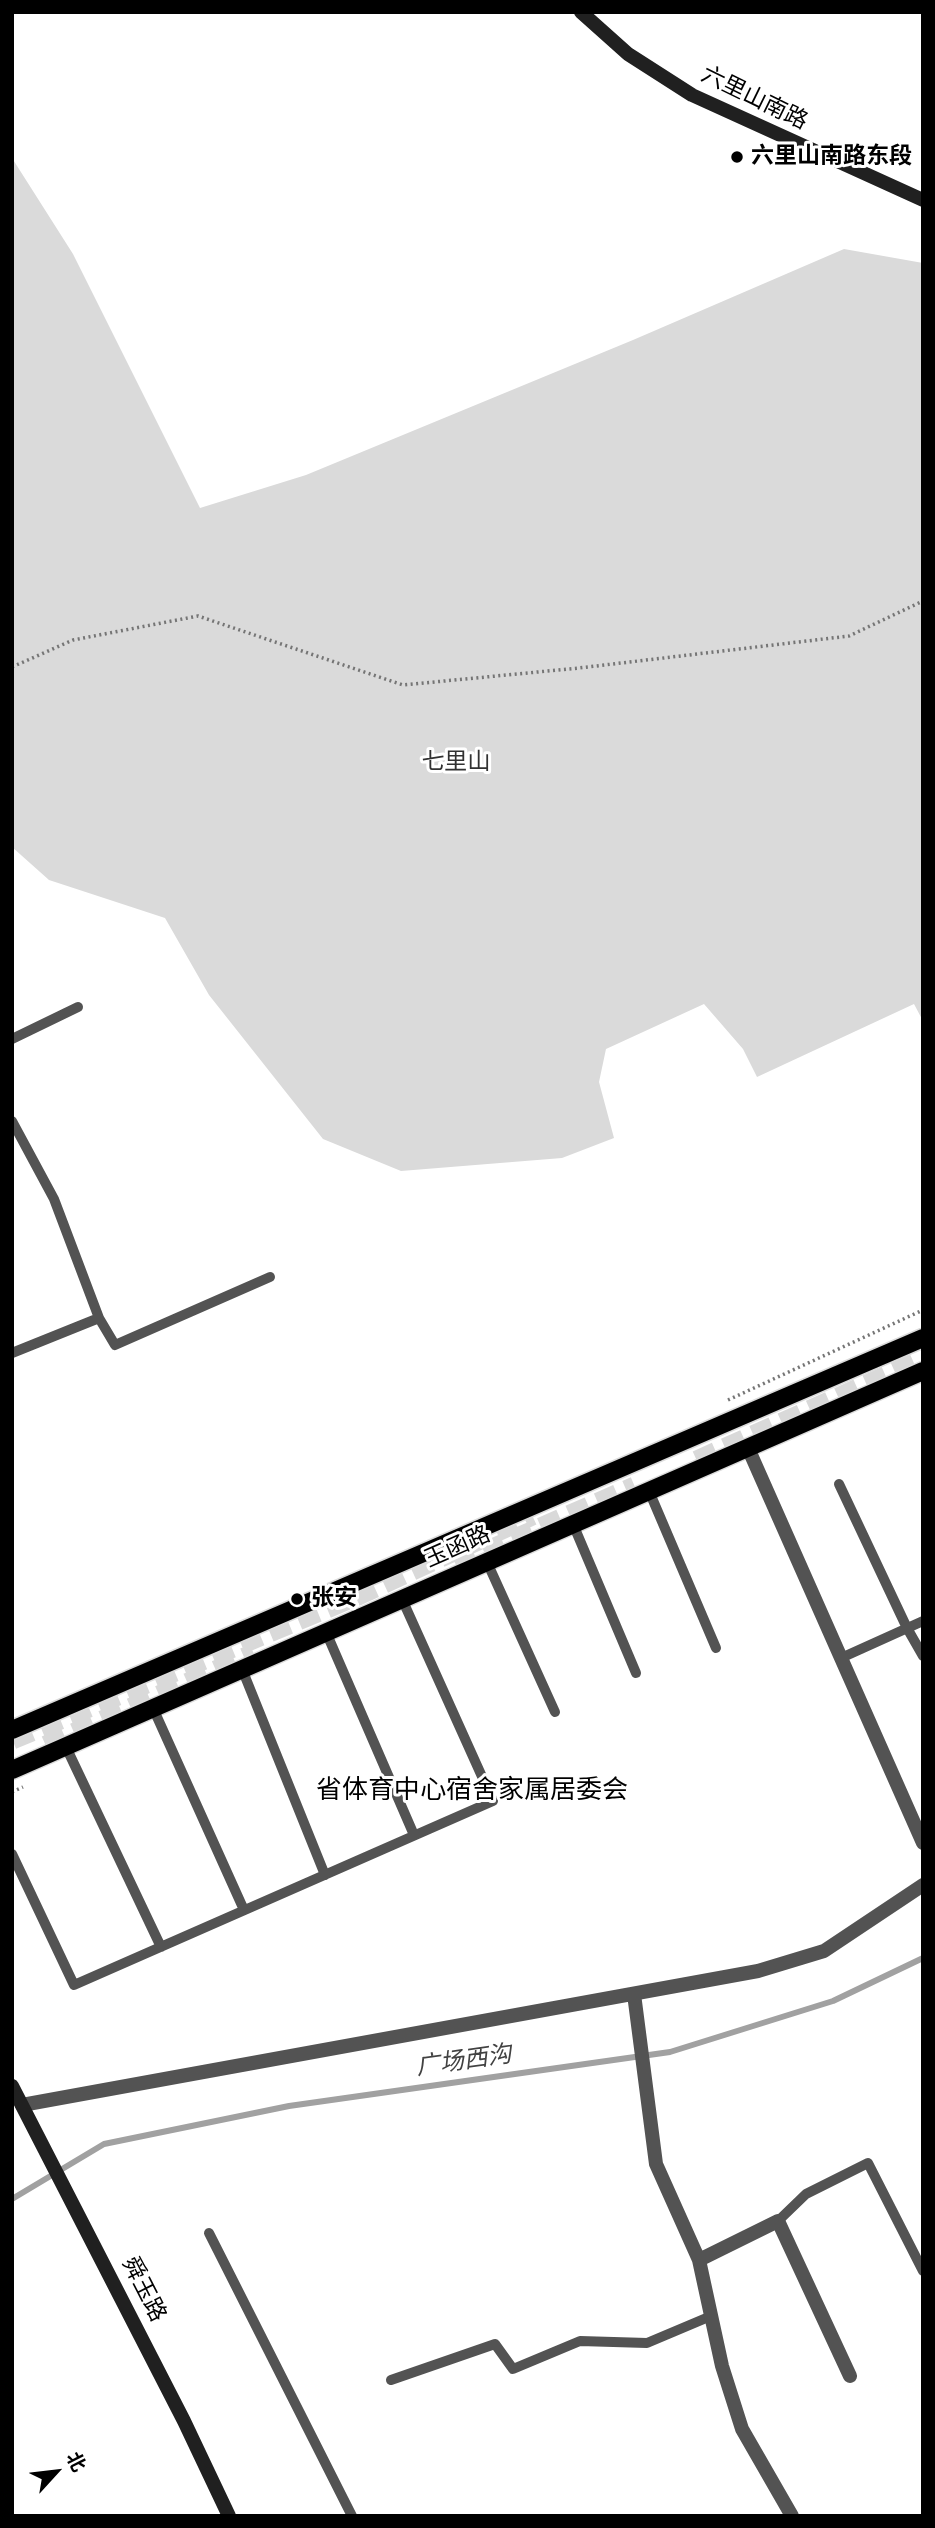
<!DOCTYPE html>
<meta charset="utf-8">
<style>
body{margin:0}
#map{position:relative;width:935px;height:2528px;overflow:hidden;background:#fff;font-family:"Sofia Sans Condensed","Noto Sans SC",sans-serif}
canvas{display:block}
.frame{position:absolute;inset:0;border:14px solid #000;pointer-events:none}
.north{position:absolute;left:21px;top:2437px;width:70px;height:70px;-webkit-text-stroke:5px #fff;paint-order:stroke;rotate:63deg;font-size:19px;font-weight:700;line-height:28px;text-align:center;color:#000}
.north::after{content:'';display:block;margin:auto;width:24px;height:32px;background:#000;clip-path:polygon(50% 0,100% 100%,50% 72%,0 100%)}
</style>
<div id="map">
<canvas width="935" height="2528"></canvas>
<div class="frame"></div>
<div class="north">北</div>
</div>
<script>
const ctx = document.querySelector('canvas').getContext('2d');
ctx.lineJoin = 'round';
function paint(path, color) { ctx.fillStyle = color; ctx.fill(path, 'evenodd'); }
const poly = rows => new Path2D(rows.map(r => 'M' + r).join(''));
function trace(path, color, width, dash) { ctx.strokeStyle = color; ctx.lineWidth = width; ctx.lineCap = dash ? 'butt' : 'round'; ctx.setLineDash(dash || []); ctx.stroke(path); }
function label(font, color, halo, rows, align = 'center') {
  ctx.font = font + ' "Sofia Sans Condensed","Noto Sans SC",sans-serif'; ctx.lineWidth = 6; ctx.setLineDash([]); ctx.textBaseline = 'middle'; ctx.strokeStyle = halo; ctx.fillStyle = color; for (const [text, x, y, turn = 0] of rows) {
    ctx.save(); ctx.translate(x, y); ctx.rotate((+turn || 0) * Math.PI / 180); ctx.textAlign = isNaN(turn) ? turn : align; if (halo) ctx.strokeText(text, 0, 0); ctx.fillText(text, 0, 0); ctx.restore();
  }
}
paint(poly([
 [12,158,73,254,200,508,306,475,633,340,844,249,923,263,923,1021,914,1004,757,1077,743,1049,704,1004,606,1049,599,1082,614,1138,562,1158,401,1171,323,1139,209,995,165,918,49,880,12,847]
]), '#dadada');
trace(poly([
 [12,2199,104,2144,289,2106,670,2052,833,2001,923,1958]
]), '#a1a1a1', 6);
trace(poly([
 [697,1461,923,1360],
 [456,1565,635,1487],
 [12,1739,358,1595,532,1515],
 [46,1746,254,1654]
]), '#d9d9d9', 21, [21, 10]);
const primary = poly([
 [12,1730,923,1338],
 [12,1770,923,1371]
]);
trace(primary, '#dbdbdb', 21);
trace(poly([
 [12,667,73,640,198,616,403,685,579,668,849,636,923,601],
 [728,1400,923,1310],
 [12,1792,23,1787]
]), '#757575', 3.5, [2, 3.5]);
trace(poly([
 [12,1039,78,1007],
 [12,1121,54,1199,99,1318,115,1345,270,1277],
 [12,1353,99,1318],
 [839,1484,907,1628,923,1656],
 [649,1491,716,1648],
 [573,1524,636,1673],
 [487,1562,555,1712],
 [326,1632,414,1835],
 [841,1658,923,1621],
 [242,1669,325,1875],
 [153,1708,244,1910],
 [66,1747,161,1947],
 [12,1854,74,1985,493,1801,402,1599],
 [778,2221,806,2194,868,2163,923,2271],
 [209,2233,352,2516],
 [391,2380,495,2344,513,2369,580,2341,647,2343,711,2316]
]), '#535353', 10);
trace(poly([
 [748,1448,923,1843],
 [634,1994,656,2164,699,2260,778,2221,850,2376],
 [22,2105,758,1971,824,1951,923,1885],
 [699,2260,722,2366,742,2429,792,2516]
]), '#535353', 14);
trace(poly([
 [581,12,628,54,692,95,923,200],
 [12,2086,184,2421,229,2516]
]), '#202020', 14);
trace(primary, '#000', 18);
for (const [x, y, r, color] of [
 [737,157,7,"#000"],
 [297,1599,7,"#000"]
]) { const dot = new Path2D(); dot.arc(x, y, r, 0, 2 * Math.PI); ctx.fillStyle = color; ctx.fill(dot); trace(dot, '#fff', 2.5); }
label('23px', '#000', '#fff', [
 ["六里山南路",754,99,26],
 ["玉函路",458,1548,-24],
 ["舜玉路",143,2290,63]
]);
label('bold 23px', '#000', '#fff', [
 ["六里山南路东段",751,157],
 ["张安",311,1599]
], 'left');
label('23px', '#313131', '#fff', [
 ["七里山",456,763]
]);
label('italic 24px', '#424242', '#fff', [
 ["广场西沟",464,2062,-8]
]);
label('26px', '#000', '#fff', [
 ["省体育中心宿舍家属居委会",472,1791]
]);
</script>
